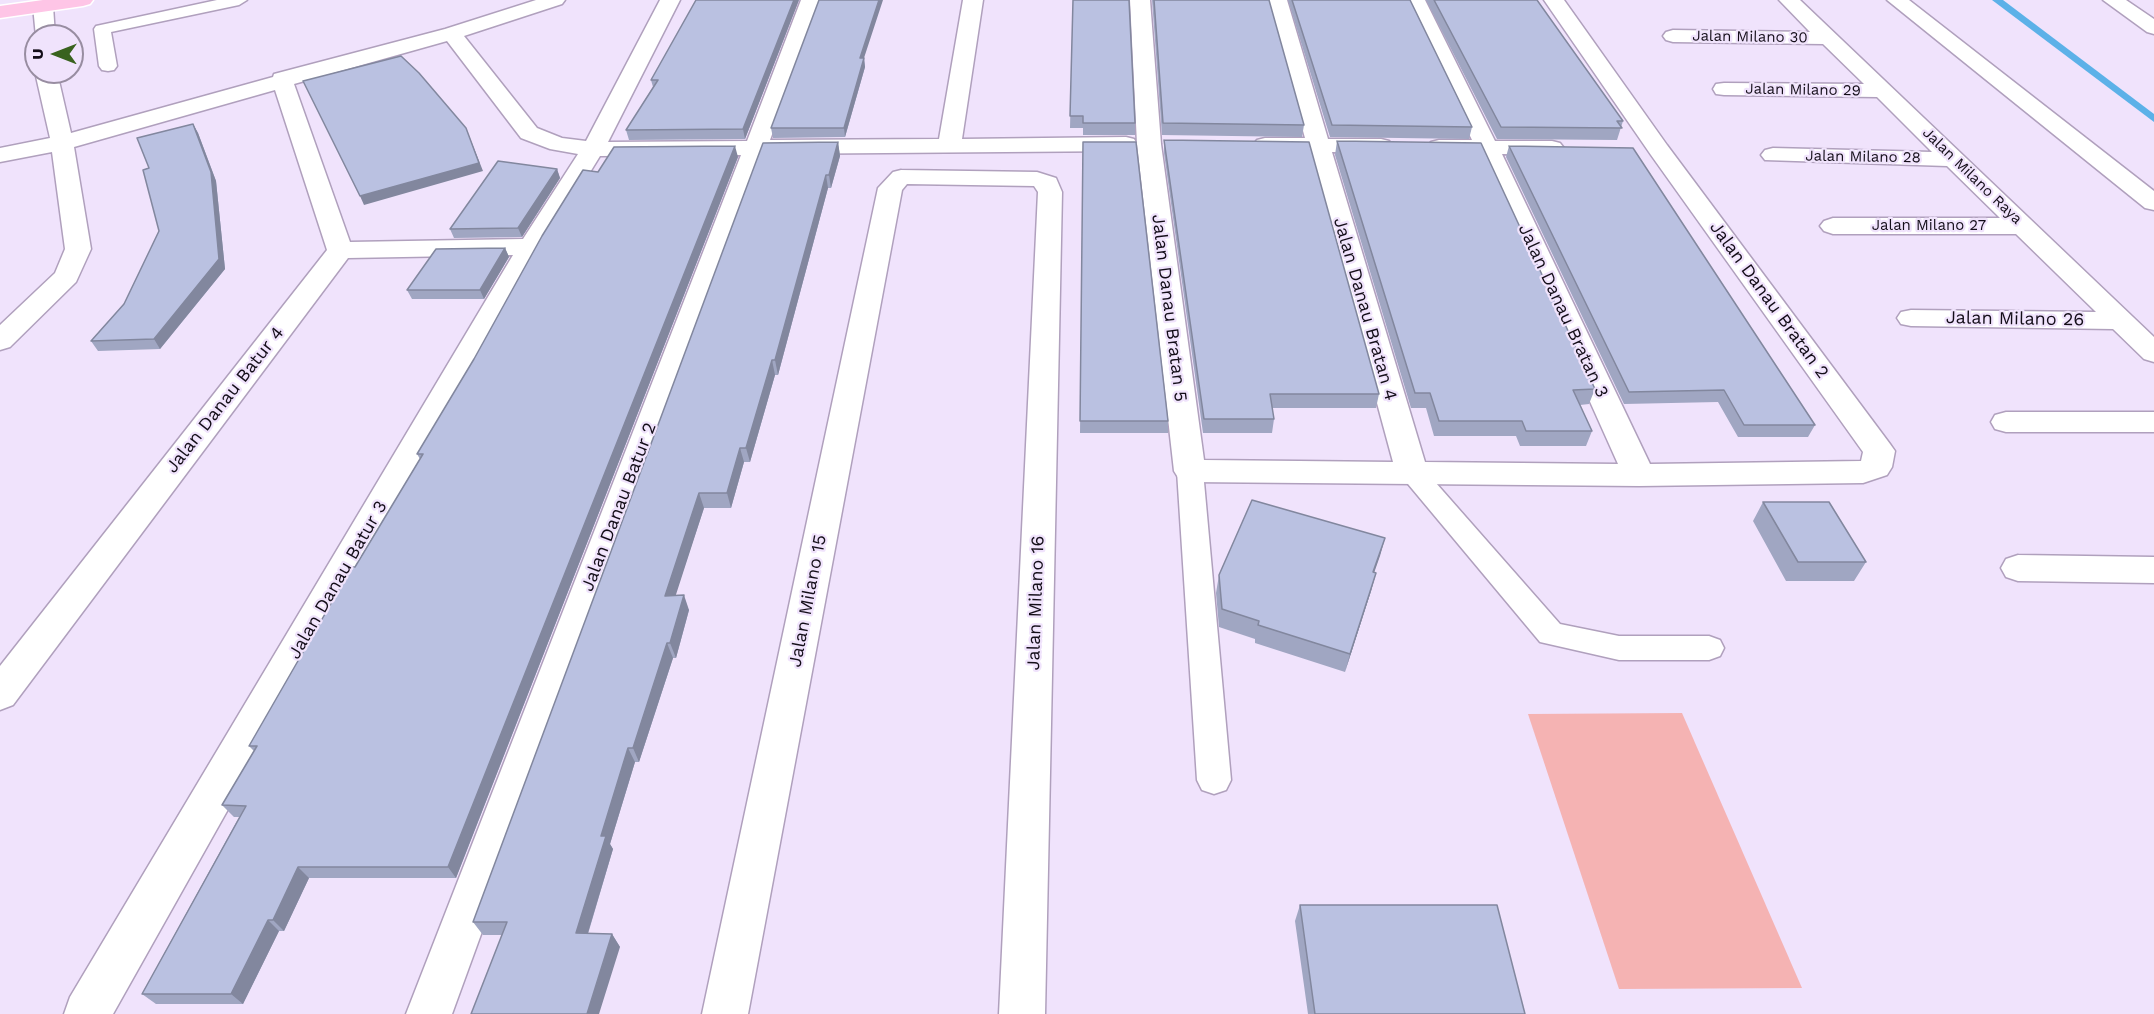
<!DOCTYPE html>
<style>
body{margin:0}
#map{position:relative;width:2154px;height:1014px;overflow:hidden;background:#f0e3fc;font-family:"Work Sans",sans-serif}
canvas{display:block}
.north{position:absolute;left:24px;top:24px;width:60px;height:60px;box-sizing:border-box;background:#f0e3fc;border:2px solid #988da1;border-radius:50%;rotate:270deg;font-size:16px;font-weight:700;line-height:24px;text-align:center;color:#130d18}
.north::after{content:'';display:block;margin:auto;width:21px;height:27px;background:#39621e;clip-path:polygon(50% 0,100% 100%,50% 72%,0 100%)}
</style>
<div id="map">
<canvas width="2154" height="1014"></canvas>
<div class="north">U</div>
</div>
<script>
const ctx = document.querySelector('canvas').getContext('2d');
ctx.lineJoin = 'round';
function paint(path, color) { ctx.fillStyle = color; ctx.fill(path, 'evenodd'); }
const poly = rows => new Path2D(rows.map(r => 'M' + r).join(''));
function trace(path, color, width, dash) { ctx.strokeStyle = color; ctx.lineWidth = width; ctx.lineCap = dash ? 'butt' : 'round'; ctx.setLineDash(dash || []); ctx.stroke(path); }
function label(font, color, halo, rows, align = 'center') {
  ctx.font = font + ' "Work Sans",sans-serif'; ctx.lineWidth = 4.5; ctx.setLineDash([]); ctx.textBaseline = 'middle'; ctx.strokeStyle = halo; ctx.fillStyle = color; for (const [text, x, y, turn = 0] of rows) {
    ctx.save(); ctx.translate(x, y); ctx.rotate((+turn || 0) * Math.PI / 180); ctx.textAlign = isNaN(turn) ? turn : align; if (halo) ctx.strokeText(text, 0, 0); ctx.fillText(text, 0, 0); ctx.restore();
  }
}
paint(poly([
 [1682,713,1802,988,1619,989,1528,714]
]), '#f5b3b3');
paint(poly([
 [1992,0,2003,0,2154,114,2154,122,1992,0]
]), '#5cb1e8');
const lane = poly([
 [217,0,247,0,239,5,111,32,117,66,114,70,108,71,102,70,99,66,94,29,96,26,217,0],
 [1190,462,1199,465,1203,471,1231,780,1226,790,1214,794,1202,790,1197,780,1177,471,1181,465,1190,462],
 [1412,463,1421,466,1560,624,1619,636,1709,636,1720,640,1724,648,1720,656,1709,660,1619,660,1540,642,1403,478,1399,472,1403,466,1412,463]
]);
const street = poly([
 [43,0,50,2,53,6,55,36,36,37,33,6,36,2,43,0],
 [536,0,565,0,562,4,464,36,537,128,562,138,586,141,660,0,680,0,608,142,747,141,801,0,821,0,770,140,939,139,963,0,983,0,962,139,1126,137,1134,139,1137,144,1130,0,1150,0,1161,144,1204,460,1393,462,1309,152,1265,152,1257,150,1253,145,1257,140,1265,138,1305,138,1267,0,1287,0,1328,139,1381,139,1389,141,1393,146,1389,151,1381,153,1332,152,1425,462,1618,464,1479,154,1439,154,1431,152,1427,147,1431,142,1439,140,1472,140,1405,0,1425,0,1495,141,1552,141,1560,143,1564,148,1560,153,1552,155,1502,154,1650,464,1861,461,1863,452,1651,155,1544,0,1564,0,1667,145,1890,444,1895,451,1892,467,1887,475,1863,483,1639,486,1190,482,1179,479,1174,471,1137,144,1134,149,1126,151,765,154,452,1014,406,1014,741,155,600,156,544,247,113,1014,64,1014,70,997,513,255,348,258,13,705,0,710,0,666,327,250,275,90,74,147,91,249,76,282,10,347,0,350,0,325,55,273,65,249,52,152,0,162,0,148,50,138,35,72,36,71,57,72,71,133,273,77,274,74,445,29,536,0],
 [447,41,521,138,550,149,578,154,523,239,350,242,294,84,447,41],
 [1779,0,1800,0,2154,337,2154,362,2144,359,2113,329,1911,326,1901,324,1897,318,1901,312,1911,310,2096,312,2016,234,1833,234,1824,231,1820,226,1824,221,1833,218,2000,218,1947,166,1765,160,1761,155,1765,150,1773,148,1932,152,1877,97,1724,95,1716,94,1713,89,1716,84,1724,83,1864,84,1823,44,1673,42,1666,40,1663,36,1666,32,1673,30,1810,32,1779,0],
 [1887,0,1909,0,2154,191,2154,210,2145,208,1887,0],
 [2103,0,2126,0,2154,19,2154,34,2147,32,2103,0],
 [901,170,1037,172,1056,178,1062,192,1045,1014,999,1014,1038,192,1034,186,907,184,902,190,748,1014,702,1014,878,188,893,172,901,170],
 [2006,412,2154,412,2154,432,2006,432,1995,429,1991,422,1995,415,2006,412],
 [2018,555,2154,557,2154,583,2018,581,2006,577,2001,568,2006,559,2018,555]
]);
const primary = poly([
 [43,0,93,0,90,4,83,6,0,18,0,6,43,0]
]);
trace(lane, '#b0a0bd', 3);
trace(street, '#b0a0bd', 3);
trace(primary, '#fff', 3);
paint(lane, '#fff');
paint(street, '#fff');
paint(primary, '#fec5e6');
paint(poly([
 [799,0,745,139,629,140,626,130,653,87,651,80],
 [1073,0,1135,123,1135,135,1083,135,1083,128,1070,128],
 [1152,0,1269,0,1304,125,1302,137,1162,135],
 [1288,0,1410,0,1472,127,1469,139,1330,137],
 [1426,0,1537,0,1623,121,1617,140,1497,139],
 [864,58,865,67,845,137,773,138,771,128],
 [193,124,198,133,216,181,225,269,160,349,98,351,91,341,124,304,159,231],
 [1164,140,1379,394,1376,408,1272,408,1274,419,1272,433,1203,433,1164,153],
 [1337,141,1595,389,1589,404,1580,405,1592,431,1586,446,1520,446,1516,436,1434,436,1426,408,1411,408,1335,155],
 [838,142,840,156,831,188,828,188,778,375,775,375,750,462,744,462,731,508,704,508,675,595,689,610,676,658,673,658,639,762,635,762,610,844,613,849,588,934,612,934,620,947,502,935,483,935,473,922],
 [1083,142,1168,421,1168,433,1080,433],
 [1509,146,1815,425,1808,437,1738,437,1718,402,1624,404,1506,157],
 [738,157,456,878,309,878,284,931,279,931,243,1004,156,1004,142,994,239,817,234,817,222,805,254,751,249,746,355,567,420,459,417,454,598,172],
 [557,169,560,178,522,237,454,238,450,229],
 [505,248,509,257,484,299,412,299,407,290],
 [1763,502,1866,562,1854,581,1786,581,1753,521],
 [1385,538,1374,572,1376,573,1371,591,1345,672,1255,643,1255,639,1219,627,1216,593,1219,575],
 [1300,905,1525,1014,1308,1014,1295,921]
]), '#a0a6c2');
paint(poly([
 [794,0,799,0,745,139,743,129],
 [879,0,883,0,864,58,865,67,845,137,844,128,860,58],
 [193,124,198,133,216,181,225,269,160,349,154,339],
 [466,128,483,171,364,205,360,196],
 [838,142,840,156,831,188,829,175],
 [735,146,738,157,456,878,448,867],
 [557,169,560,178,522,237,518,228],
 [826,175,828,188,778,375,775,360],
 [505,248,509,257,484,299,480,290],
 [772,360,775,375,750,462,746,448],
 [740,448,744,462,731,508,727,493],
 [699,493,704,508,671,610,665,596],
 [1385,538,1380,556,1368,590,1373,572],
 [1376,573,1371,591,1345,672,1350,654],
 [684,595,689,610,676,658,670,643],
 [667,643,673,658,639,762,633,748],
 [628,748,635,762,610,844,613,849,584,946,576,933,601,836],
 [298,867,309,878,284,931,273,920],
 [268,920,279,931,243,1004,231,994],
 [612,934,620,947,599,1014,587,1014]
]), '#82879e');
const building = poly([
 [696,0,794,0,743,129,626,130,658,80,651,80,696,0],
 [819,0,879,0,860,58,864,58,844,128,771,128,819,0],
 [1073,0,1129,0,1135,123,1083,123,1083,116,1070,116,1073,0],
 [1154,0,1269,0,1304,125,1163,123,1154,0],
 [1292,0,1410,0,1472,127,1332,125,1292,0],
 [1434,0,1537,0,1623,121,1617,121,1622,128,1501,127,1434,0],
 [401,56,419,73,466,128,479,163,360,196,303,81,401,56],
 [193,124,211,172,219,259,154,339,91,341,124,304,159,231,143,170,149,168,137,138,193,124],
 [1164,140,1309,142,1379,394,1270,394,1274,419,1204,419,1164,140],
 [1337,141,1481,143,1595,389,1573,390,1592,431,1526,431,1522,421,1439,421,1430,393,1415,393,1337,141],
 [838,142,829,175,826,175,775,360,772,360,746,448,740,448,727,493,699,493,665,596,684,595,670,643,667,643,633,748,628,748,601,836,606,836,576,933,612,934,587,1014,471,1014,507,922,473,922,763,143,838,142],
 [1083,142,1136,142,1168,421,1080,421,1083,142],
 [735,146,448,867,298,867,273,920,268,920,231,994,142,994,246,806,222,805,257,746,249,746,352,567,355,567,423,454,417,454,474,359,542,236,583,170,598,172,614,147,735,146],
 [1509,146,1633,148,1815,425,1744,425,1724,390,1629,392,1509,146],
 [498,161,557,169,518,228,450,229,498,161],
 [505,248,480,290,407,290,436,249,505,248],
 [1252,500,1385,538,1373,572,1376,573,1350,654,1258,625,1259,621,1222,609,1219,575,1252,500],
 [1763,502,1829,502,1866,562,1798,562,1763,502],
 [1300,905,1497,905,1525,1014,1315,1014,1300,905]
]);
paint(building, '#bac1e1');
trace(building, '#82879e', 1.5);
label('15px', '#130d18', '#f0e3fc', [
 ["Jalan Milano 30",1750,37,1],
 ["Jalan Milano 29",1803,90,1],
 ["Jalan Milano 28",1863,157,1],
 ["Jalan Milano Raya",1972,176,44],
 ["Jalan Milano 27",1929,226]
]);
label('18px', '#130d18', '#f0e3fc', [
 ["Jalan Danau Bratan 2",1769,300,54],
 ["Jalan Danau Bratan 5",1169,308,83],
 ["Jalan Danau Bratan 4",1365,309,74],
 ["Jalan Danau Bratan 3",1563,311,65],
 ["Jalan Milano 26",2015,319,1],
 ["Jalan Danau Batur 4",225,400,-52],
 ["Jalan Danau Batur 2",619,507,-69],
 ["Jalan Danau Batur 3",338,580,-60],
 ["Jalan Milano 15",808,601,-79],
 ["Jalan Milano 16",1036,603,-88]
]);
</script>
